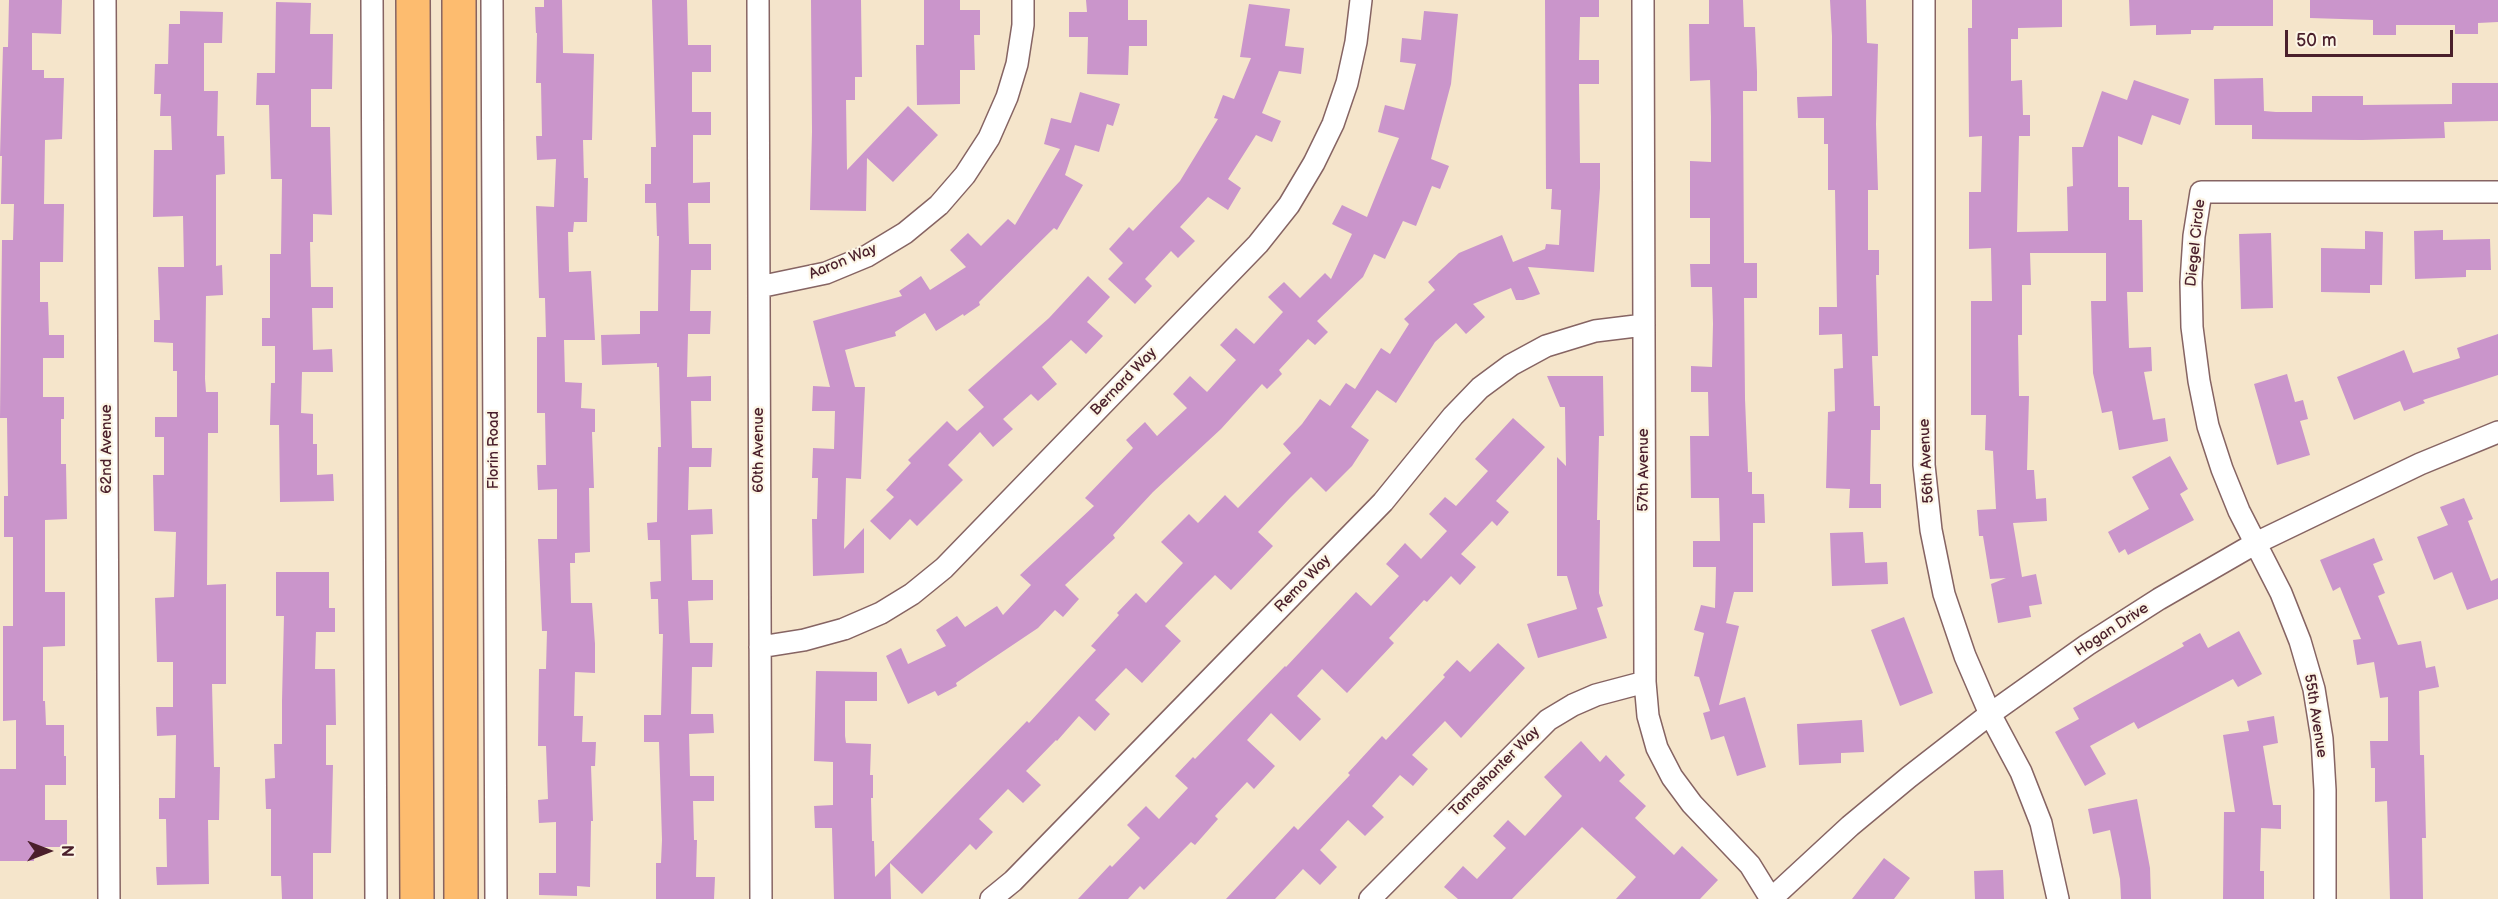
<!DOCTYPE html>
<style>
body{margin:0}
#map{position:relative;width:2498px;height:899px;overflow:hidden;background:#f5e5cb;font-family:"Balsamiq Sans",sans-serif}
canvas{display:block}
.north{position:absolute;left:18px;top:821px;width:60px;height:60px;-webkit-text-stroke:4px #fcf5e5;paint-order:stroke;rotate:90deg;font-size:16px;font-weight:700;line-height:24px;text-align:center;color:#4a1f2b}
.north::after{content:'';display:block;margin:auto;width:21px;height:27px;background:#4a1f2b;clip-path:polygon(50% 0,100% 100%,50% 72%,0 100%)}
.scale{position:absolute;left:2285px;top:30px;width:168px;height:27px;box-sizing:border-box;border:3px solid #4a1f2b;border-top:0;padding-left:8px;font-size:18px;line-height:21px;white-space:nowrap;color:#4a1f2b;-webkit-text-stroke:4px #fcf5e5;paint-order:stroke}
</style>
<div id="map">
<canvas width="2498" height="899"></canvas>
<div class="north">N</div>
<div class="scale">50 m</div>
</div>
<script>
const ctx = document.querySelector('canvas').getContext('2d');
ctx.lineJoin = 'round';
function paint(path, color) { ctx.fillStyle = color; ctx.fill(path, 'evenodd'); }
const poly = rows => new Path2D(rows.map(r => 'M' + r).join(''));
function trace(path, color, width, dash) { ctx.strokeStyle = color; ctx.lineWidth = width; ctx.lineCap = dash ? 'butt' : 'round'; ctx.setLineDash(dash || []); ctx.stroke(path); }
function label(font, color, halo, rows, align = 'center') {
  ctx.font = font + ' "Balsamiq Sans",sans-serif'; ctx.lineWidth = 4.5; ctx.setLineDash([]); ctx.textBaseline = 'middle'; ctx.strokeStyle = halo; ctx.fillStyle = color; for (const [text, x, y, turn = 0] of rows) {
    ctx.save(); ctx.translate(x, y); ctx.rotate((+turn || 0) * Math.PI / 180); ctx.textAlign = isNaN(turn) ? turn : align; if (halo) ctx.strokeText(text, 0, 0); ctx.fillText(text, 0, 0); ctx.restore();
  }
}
paint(poly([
 [9,0,62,0,61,34,32,33,32,70,44,70,44,78,64,78,62,139,45,140,44,204,64,204,63,262,40,262,40,302,48,302,49,335,64,335,64,358,43,358,43,397,64,397,64,419,61,419,61,464,66,464,67,519,45,520,45,592,65,592,65,646,43,647,43,701,45,701,46,725,64,725,64,756,66,756,66,785,45,785,45,820,67,820,67,847,34,847,34,861,0,861,0,769,16,769,16,720,3,721,3,626,13,626,13,537,4,537,4,496,8,496,7,418,0,418,2,240,13,240,14,204,1,204,2,156,0,156,3,47,8,47],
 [544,0,562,0,563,53,594,54,592,140,583,140,584,178,588,178,587,222,574,222,573,232,568,232,569,272,591,271,595,340,564,340,565,382,582,383,581,408,595,409,595,432,592,432,594,488,589,488,590,552,575,553,575,563,570,563,571,603,592,603,595,644,595,673,575,672,574,716,583,716,582,742,596,742,595,766,591,766,593,821,591,821,590,887,577,886,577,896,539,895,539,873,556,873,556,822,539,823,538,800,548,799,546,746,538,746,539,669,546,669,547,631,542,631,538,539,557,539,557,489,538,490,537,465,546,465,545,413,537,413,537,337,546,337,545,298,539,298,536,206,554,207,556,159,537,160,536,136,542,136,541,83,536,83,537,33,536,33,535,7,544,7],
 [652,0,687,0,688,45,711,45,711,72,692,72,692,112,711,112,711,135,693,135,693,183,710,182,710,203,688,203,689,244,711,244,711,270,691,270,690,311,711,311,710,334,688,334,687,377,711,376,711,401,691,401,692,448,712,448,711,467,689,467,688,510,712,509,713,534,691,535,692,580,713,580,713,600,688,601,690,643,713,643,712,667,692,667,691,714,713,714,714,733,689,734,690,776,714,776,714,801,693,801,694,840,697,840,696,877,715,877,714,899,656,899,656,863,661,863,662,840,659,742,644,742,644,715,661,715,663,634,659,634,658,599,651,599,650,582,661,581,660,540,648,540,647,523,657,522,658,447,661,447,659,367,657,367,657,363,602,365,601,335,640,334,640,311,658,311,659,236,657,236,656,203,645,203,645,184,651,184,651,147,656,147],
 [811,0,861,0,862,77,855,77,855,100,846,100,847,170,908,106,938,135,893,182,867,158,866,211,810,210,812,132],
 [924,0,960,0,960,10,980,10,980,35,974,35,975,70,960,70,960,104,917,105,916,45,924,45],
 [1086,0,1128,0,1128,20,1147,20,1147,46,1129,46,1128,75,1087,74,1088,37,1069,37,1069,12,1087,12],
 [1545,0,1599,0,1599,17,1580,17,1579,60,1599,60,1599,84,1579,84,1580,163,1600,163,1600,188,1594,272,1528,267,1540,294,1523,300,1516,300,1511,288,1473,304,1485,317,1466,334,1456,323,1435,342,1396,403,1377,390,1351,427,1369,440,1352,466,1326,492,1311,477,1290,498,1258,532,1273,546,1231,590,1215,575,1195,595,1165,626,1181,641,1142,683,1126,668,1095,700,1110,714,1095,731,1079,716,1057,741,1056,740,1026,771,1041,785,1023,803,1008,789,979,819,993,832,976,850,970,844,922,894,890,863,891,899,834,899,832,828,815,828,814,806,833,805,833,762,814,761,816,671,877,672,877,701,845,701,845,736,846,743,871,744,870,775,873,775,873,798,871,798,872,841,874,841,875,877,1027,721,1029,723,1096,650,1091,646,1119,615,1117,613,1136,593,1146,603,1183,563,1161,542,1189,514,1198,523,1225,495,1238,508,1291,453,1283,444,1302,424,1320,399,1330,406,1346,383,1355,389,1381,348,1390,354,1409,324,1404,319,1435,290,1428,282,1459,253,1502,235,1513,262,1545,249,1546,244,1559,245,1561,210,1551,209,1552,189,1546,189],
 [1709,0,1743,0,1744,27,1755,27,1757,72,1757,91,1743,91,1744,263,1757,263,1757,298,1744,298,1745,399,1748,472,1752,472,1752,494,1764,494,1765,523,1753,523,1753,592,1734,592,1726,623,1739,626,1719,705,1745,697,1766,767,1737,776,1724,736,1711,740,1703,713,1710,711,1699,677,1694,676,1704,633,1694,630,1701,605,1715,608,1716,567,1693,567,1693,541,1720,541,1719,498,1691,498,1690,436,1709,436,1708,392,1691,392,1691,366,1712,367,1713,324,1712,287,1691,287,1690,264,1710,264,1710,218,1690,218,1690,161,1711,162,1711,117,1710,80,1690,81,1689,24,1709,24],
 [1830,0,1866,0,1867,43,1878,44,1876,124,1878,190,1868,190,1868,250,1879,250,1879,275,1876,275,1878,356,1872,356,1874,406,1880,406,1880,430,1871,430,1870,484,1881,484,1881,508,1849,508,1850,489,1826,488,1828,412,1835,411,1834,369,1843,368,1842,334,1819,335,1819,307,1837,307,1835,190,1828,190,1828,144,1824,144,1824,118,1798,118,1797,97,1832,96,1832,36],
 [1972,0,2062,0,2062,27,2018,28,2018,39,2011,39,2011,81,2022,80,2023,115,2030,115,2030,136,2019,136,2017,232,2068,231,2067,187,2073,186,2072,147,2083,147,2102,91,2127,100,2134,80,2189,99,2180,125,2152,115,2142,145,2118,136,2118,187,2129,187,2129,220,2142,220,2143,292,2127,292,2129,348,2151,347,2152,371,2144,372,2153,420,2165,418,2168,441,2119,450,2112,411,2102,413,2093,373,2091,301,2106,301,2106,253,2030,253,2031,285,2022,285,2022,335,2018,335,2019,396,2029,396,2027,470,2034,470,2036,499,2046,498,2047,521,2013,523,2022,577,2036,574,2042,604,2029,606,2031,617,1998,623,1991,584,2006,578,1990,579,1983,536,1979,536,1977,510,1996,509,1993,451,1985,450,1986,415,1971,415,1971,301,1992,301,1991,248,1969,249,1969,192,1981,192,1982,136,1969,137,1968,28,1972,28],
 [2129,0,2273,0,2273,26,2214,26,2213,30,2191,30,2191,34,2156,35,2156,25,2130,26],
 [2310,0,2498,0,2498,22,2478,23,2478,34,2455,34,2455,25,2396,25,2396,35,2373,35,2373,20,2310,18],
 [276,2,311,3,310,34,333,34,332,89,311,89,311,127,330,127,332,215,313,214,313,242,310,242,311,287,333,287,333,308,312,308,313,350,332,349,333,372,302,372,301,413,313,414,313,444,317,444,317,475,333,474,334,501,280,502,279,425,270,425,271,383,275,383,275,346,262,346,262,318,270,318,270,254,281,254,282,179,271,179,269,105,256,105,257,73,275,73],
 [1249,4,1290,9,1285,46,1304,48,1301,74,1279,71,1262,113,1281,121,1272,142,1256,135,1228,179,1241,188,1228,210,1208,197,1180,227,1195,241,1178,258,1171,251,1145,279,1152,286,1135,304,1108,279,1123,263,1109,249,1129,227,1133,231,1180,181,1218,119,1214,118,1223,95,1234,99,1251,58,1240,57],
 [180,11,223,12,222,43,204,43,204,91,218,91,217,136,224,136,225,174,216,175,216,266,222,265,223,295,206,296,205,379,206,392,218,392,218,433,208,433,207,585,226,584,226,684,212,684,214,767,220,767,219,820,208,820,209,884,157,885,156,867,167,867,166,819,159,819,159,798,175,798,176,735,157,736,156,707,173,707,173,662,157,662,155,598,174,597,176,532,154,531,153,475,164,475,164,437,155,437,155,417,177,417,177,371,173,371,173,343,154,342,154,320,160,320,158,267,184,267,183,216,153,217,154,150,172,150,171,116,160,116,161,94,154,94,155,64,168,64,169,24,180,24],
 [1424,11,1458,14,1451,84,1431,159,1449,166,1440,189,1432,186,1416,226,1403,221,1385,259,1374,254,1363,277,1317,321,1328,332,1315,345,1308,339,1279,370,1282,374,1267,389,1262,384,1221,429,1153,492,1113,535,1115,538,1065,585,1079,599,1063,617,1055,610,1038,628,956,683,957,686,938,696,935,691,908,704,886,656,901,648,908,664,946,646,936,630,957,616,965,627,997,606,1003,615,1031,585,1020,575,1094,506,1085,498,1133,448,1126,440,1145,422,1157,436,1187,408,1173,394,1190,376,1207,392,1236,360,1220,345,1236,328,1254,344,1283,312,1268,297,1284,282,1300,298,1325,273,1331,279,1352,234,1332,224,1342,205,1367,217,1399,138,1378,132,1385,105,1404,110,1416,64,1400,62,1402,38,1421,40],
 [2263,78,2264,111,2276,112,2312,112,2312,96,2363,96,2363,105,2452,104,2452,83,2498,83,2498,121,2444,122,2445,138,2362,140,2252,139,2252,125,2215,125,2214,79],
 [1080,92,1120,104,1113,126,1107,124,1099,152,1075,145,1065,175,1083,185,1057,230,1054,228,979,302,980,305,964,316,963,314,936,331,925,313,895,332,896,336,845,350,855,387,865,387,861,479,846,478,844,549,864,528,864,573,813,576,812,519,817,519,818,478,812,478,813,448,834,449,835,411,812,411,813,386,830,387,813,321,902,296,899,291,921,276,930,290,966,267,950,250,968,233,981,246,1008,219,1015,225,1060,149,1044,144,1051,118,1071,123],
 [2443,230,2443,240,2490,239,2491,270,2466,270,2466,277,2415,279,2414,231],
 [2365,231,2383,232,2382,285,2370,285,2370,293,2321,292,2321,248,2365,249],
 [2271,233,2273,308,2241,309,2239,234],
 [1088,276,1110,297,1087,322,1103,336,1086,354,1071,340,1042,367,1057,384,1038,401,1031,394,1003,419,1013,429,993,447,980,432,948,465,963,480,917,526,910,519,890,540,870,521,894,497,886,490,911,463,908,460,947,421,957,431,984,407,968,390,1049,318],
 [2498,334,2498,375,2423,400,2425,403,2404,411,2400,401,2354,420,2337,377,2404,350,2413,373,2460,358,2457,348],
 [2287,374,2295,402,2303,400,2308,419,2300,421,2310,455,2277,465,2254,384],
 [1547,376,1603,376,1604,436,1599,436,1597,520,1600,520,1599,593,1603,606,1597,608,1607,638,1538,658,1527,624,1577,609,1567,576,1557,576,1557,457,1566,466,1565,407,1560,407],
 [1513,418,1545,447,1496,501,1509,512,1497,526,1492,521,1461,554,1476,567,1460,585,1451,576,1427,602,1424,600,1389,638,1394,643,1347,693,1322,669,1297,696,1321,719,1300,741,1271,713,1247,740,1275,766,1254,789,1247,782,1215,816,1218,819,1195,845,1191,842,1144,890,1140,886,1128,899,1078,899,1110,865,1112,867,1140,838,1127,825,1146,806,1159,819,1188,788,1175,776,1193,757,1195,759,1285,666,1286,667,1356,592,1371,606,1399,576,1386,564,1405,543,1421,559,1447,531,1429,514,1445,497,1456,506,1488,471,1475,459],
 [2170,456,2188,489,2180,494,2194,520,2128,555,2125,549,2119,553,2108,532,2149,509,2132,477],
 [2464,498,2473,519,2468,521,2491,581,2498,578,2498,599,2467,610,2452,572,2434,580,2417,537,2448,525,2440,507],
 [1863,532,1865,563,1887,562,1888,584,1832,586,1830,533],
 [2374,538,2383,560,2373,564,2385,593,2378,596,2398,645,2421,641,2426,668,2435,666,2439,687,2419,691,2420,755,2424,755,2426,838,2422,838,2423,899,2390,899,2387,801,2375,802,2375,768,2371,768,2370,741,2388,741,2388,697,2380,698,2374,662,2357,665,2353,640,2361,639,2340,587,2333,591,2320,560],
 [276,572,329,572,329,608,335,608,335,632,316,632,315,669,335,669,336,725,326,725,326,765,333,765,331,853,313,853,313,899,282,899,281,876,271,876,271,809,266,809,265,779,275,778,274,744,282,744,282,701,284,616,276,616],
 [1904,617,1933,693,1900,706,1871,630],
 [2239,631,2262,674,2238,687,2233,679,2138,729,2134,722,2090,746,2106,774,2085,786,2055,732,2079,719,2073,708,2184,646,2182,643,2200,633,2208,648],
 [1498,643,1525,668,1461,738,1445,721,1412,755,1428,769,1413,786,1400,775,1372,806,1384,817,1365,836,1348,820,1320,850,1337,867,1320,885,1303,869,1275,899,1226,899,1294,826,1298,830,1350,775,1348,773,1382,736,1386,740,1445,677,1443,675,1457,660,1470,672],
 [2274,716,2278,743,2263,746,2273,805,2281,805,2281,829,2261,828,2260,871,2264,871,2264,899,2223,899,2224,812,2235,812,2223,735,2249,731,2247,721],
 [1862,720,1864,752,1841,753,1841,763,1799,765,1797,724],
 [1581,741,1600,762,1606,755,1625,775,1619,781,1646,806,1635,818,1674,855,1682,846,1718,880,1700,899,1616,899,1636,877,1582,827,1512,899,1458,899,1444,887,1463,866,1477,879,1506,848,1493,836,1508,820,1525,836,1562,796,1544,777],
 [2137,799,2150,868,2151,899,2121,899,2120,879,2110,830,2093,834,2088,809],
 [1884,858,1910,878,1894,899,1852,899],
 [2003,870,2004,899,1975,899,1974,871]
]), '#ca95cb');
const street = poly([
 [105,0,109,899],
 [372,0,376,899],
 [492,0,496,899],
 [758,0,761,899],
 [1643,0,1645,682,1648,716,1657,748,1672,777,1692,804,1750,865,1771,899],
 [1924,0,1924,465,1931,530,1944,594,1965,656,1990,714,2021,772,2041,823,2058,899],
 [759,287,826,273,867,256,905,233,939,205,965,175,989,138,1007,97,1017,64,1023,25,1023,0],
 [760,647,804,640,844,629,881,613,912,594,944,568,1258,244,1289,205,1314,163,1333,124,1347,83,1356,42,1361,0],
 [991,899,1013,881,1383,502,1453,416,1480,388,1511,365,1546,346,1595,331,1644,325],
 [1370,899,1548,720,1573,705,1596,695,1645,682],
 [1771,899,1850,826,1909,777,1990,714,2087,645,2159,599,2256,543,2420,464,2498,432],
 [2325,899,2325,790,2322,739,2314,689,2300,641,2281,593,2239,511,2222,469,2208,426,2199,381,2192,327,2191,282,2194,236,2201,192,2498,192]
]);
const primary = poly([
 [413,0,417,899],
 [459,0,461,899]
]);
trace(street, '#866463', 24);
trace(primary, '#866463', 36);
trace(street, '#fff', 21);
trace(primary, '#fdbc6f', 33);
label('15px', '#4a1f2b', '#fcf5e5', [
 ["Diegel Circle",2196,243,-84],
 ["Aaron Way",843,262,-22],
 ["Bernard Way",1124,382,-46],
 ["62nd Avenue",107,449,-90],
 ["Florin Road",494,450,-90],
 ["60th Avenue",759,450,-90],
 ["56th Avenue",1927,461,-93],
 ["57th Avenue",1644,470,-90],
 ["Remo Way",1303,584,-46],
 ["Hogan Drive",2112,630,-33],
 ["55th Avenue",2315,716,81],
 ["Tamoshanter Way",1495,772,-45]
]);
</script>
